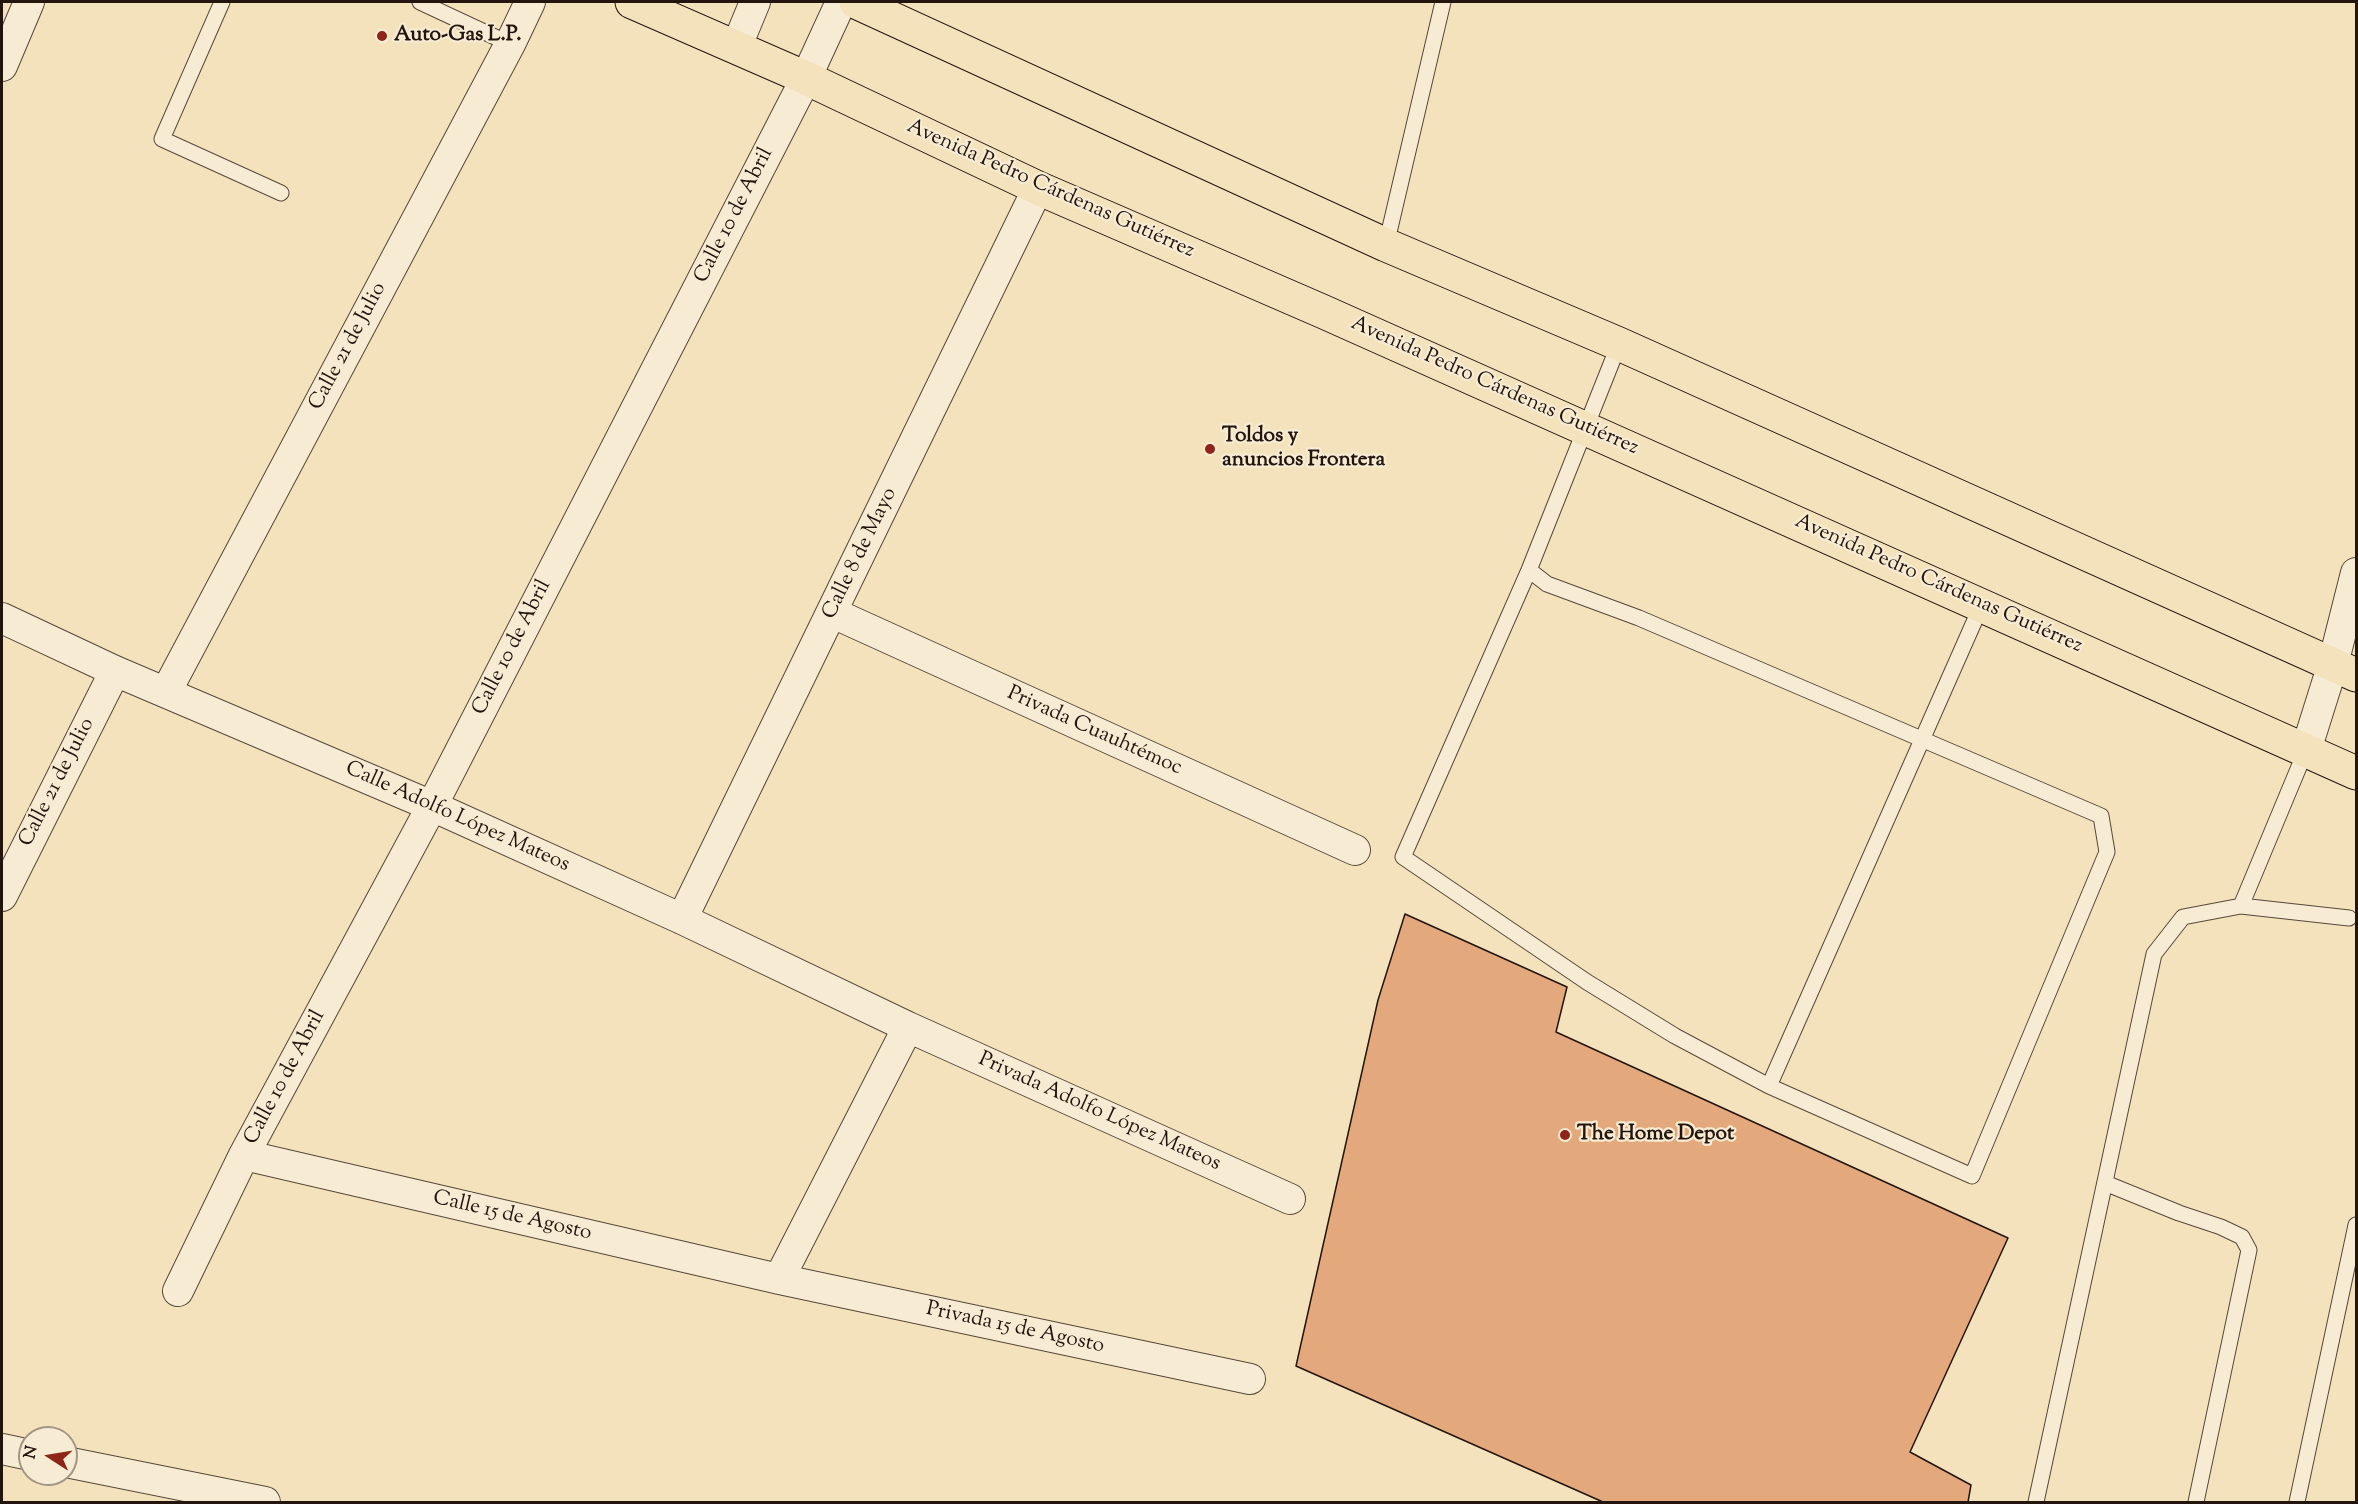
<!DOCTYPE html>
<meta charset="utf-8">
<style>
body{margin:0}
#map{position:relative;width:2358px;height:1504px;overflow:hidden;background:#f3e2bb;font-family:"Sorts Mill Goudy",serif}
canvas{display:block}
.frame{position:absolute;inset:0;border:3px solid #23140e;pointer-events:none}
.north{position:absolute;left:18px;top:1426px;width:60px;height:60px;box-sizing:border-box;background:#f7ecd3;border:2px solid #a29684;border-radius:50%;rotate:282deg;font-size:16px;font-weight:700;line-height:24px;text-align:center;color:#23140e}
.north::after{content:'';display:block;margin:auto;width:21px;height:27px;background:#8f2418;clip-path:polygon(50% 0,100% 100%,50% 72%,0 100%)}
</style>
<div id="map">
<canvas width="2358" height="1504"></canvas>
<div class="frame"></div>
<div class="north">N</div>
</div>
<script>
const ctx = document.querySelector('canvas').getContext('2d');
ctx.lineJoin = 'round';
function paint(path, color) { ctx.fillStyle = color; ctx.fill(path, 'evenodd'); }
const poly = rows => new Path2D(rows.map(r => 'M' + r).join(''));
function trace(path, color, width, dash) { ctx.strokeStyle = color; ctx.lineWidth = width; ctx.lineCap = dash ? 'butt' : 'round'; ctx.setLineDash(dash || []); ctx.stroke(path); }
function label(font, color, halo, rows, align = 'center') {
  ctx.font = font + ' "Sorts Mill Goudy",serif'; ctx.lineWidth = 4.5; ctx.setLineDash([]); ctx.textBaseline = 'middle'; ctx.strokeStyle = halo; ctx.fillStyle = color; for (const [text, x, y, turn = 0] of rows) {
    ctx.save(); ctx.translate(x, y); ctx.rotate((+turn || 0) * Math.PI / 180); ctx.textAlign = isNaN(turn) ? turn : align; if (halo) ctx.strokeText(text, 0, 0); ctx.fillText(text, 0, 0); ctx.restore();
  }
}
const building = poly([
 [1405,914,1567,987,1556,1032,2008,1238,1910,1452,1971,1485,1968,1502,1603,1502,1296,1366,1378,1000,1405,914]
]);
paint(building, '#e3a87c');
trace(building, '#23140e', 1.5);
const lane = poly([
 [222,2,162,139,281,193],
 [420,2,510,44],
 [1386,245,1443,2],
 [1529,570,1547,584,1639,618,2101,816,2107,852,1972,1176,1769,1086,1675,1036,1587,982,1403,857,1529,570,1619,344],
 [2241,906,2349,918],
 [1769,1086,1982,604],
 [2105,1183,2179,1213,2221,1227,2242,1237,2249,1250,2196,1502],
 [2036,1502,2154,954,2183,917,2241,906,2306,750],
 [2297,1502,2356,1225]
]);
const street = poly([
 [736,48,755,2],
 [2,66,29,2],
 [833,613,1355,850],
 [2,618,115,671,432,806,682,919,908,1027,1290,1199],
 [166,692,510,44,530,2],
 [2306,750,2333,664,2356,573],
 [2,896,115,671],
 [682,919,1038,188],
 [244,1155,779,1279,1250,1379],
 [779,1279,908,1027],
 [178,1291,244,1155,432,806,806,78,841,2],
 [2,1449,30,1455],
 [66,1462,265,1502]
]);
const highway = poly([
 [632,2,806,78,1038,188,1324,312,2356,773],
 [856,2,1386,245,1619,344,2356,675]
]);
trace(lane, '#574839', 17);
trace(street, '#574839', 32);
trace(highway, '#23140e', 35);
trace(lane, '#f7ecd3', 15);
trace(street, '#f7ecd3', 30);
trace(highway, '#f3e2bb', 33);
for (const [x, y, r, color] of [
 [382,36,6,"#8f2418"],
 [1210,449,6,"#8f2418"],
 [1565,1135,6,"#8f2418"]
]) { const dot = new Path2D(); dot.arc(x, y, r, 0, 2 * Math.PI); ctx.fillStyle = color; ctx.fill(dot); trace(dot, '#f7ecd3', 2); }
label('bold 21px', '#23140e', '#f7ecd3', [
 ["Auto-Gas L.P.",394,36],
 ["Toldos y",1222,437],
 ["anuncios Frontera",1222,461],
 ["The Home Depot",1577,1135]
], 'left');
label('21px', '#23140e', '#f7ecd3', [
 ["Avenida Pedro Cárdenas Gutiérrez",1050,190,24],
 ["Calle 10 de Abril",735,216,-63],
 ["Calle 21 de Julio",349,347,-62],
 ["Avenida Pedro Cárdenas Gutiérrez",1494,387,24],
 ["Calle 8 de Mayo",861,554,-64],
 ["Avenida Pedro Cárdenas Gutiérrez",1938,585,24],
 ["Calle 10 de Abril",513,648,-63],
 ["Privada Cuauhtémoc",1094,732,24],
 ["Calle 21 de Julio",58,783,-63],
 ["Calle Adolfo López Mateos",457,818,24],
 ["Calle 10 de Abril",286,1078,-62],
 ["Privada Adolfo López Mateos",1099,1113,24],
 ["Calle 15 de Agosto",512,1217,13],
 ["Privada 15 de Agosto",1015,1329,12]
]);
</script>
